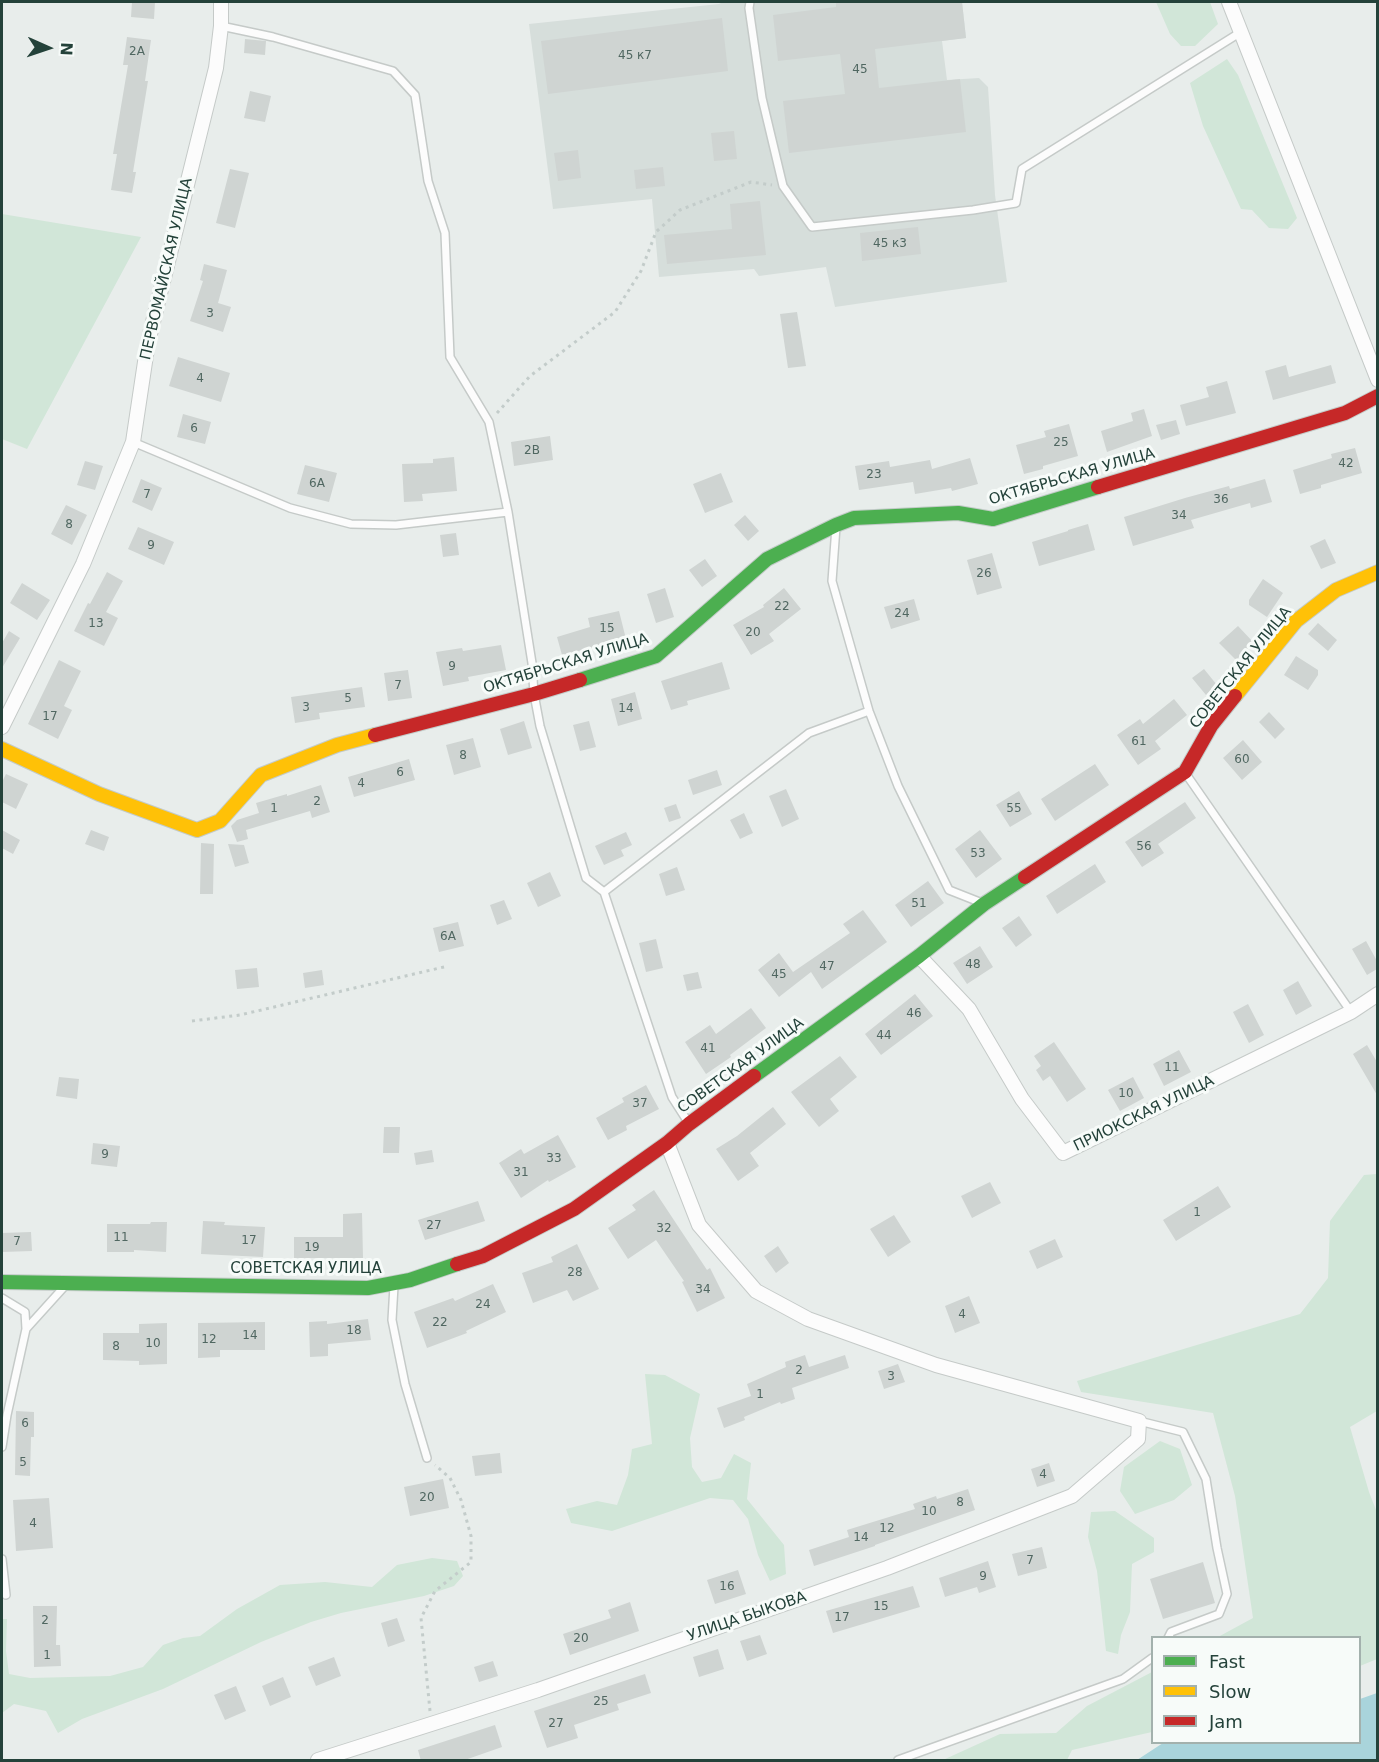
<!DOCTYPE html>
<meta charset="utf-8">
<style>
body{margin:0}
#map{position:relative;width:1379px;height:1762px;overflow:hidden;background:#e8edeb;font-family:"DejaVu Sans",sans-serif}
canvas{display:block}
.frame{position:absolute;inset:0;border:3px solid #24423a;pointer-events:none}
.legend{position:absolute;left:1151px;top:1636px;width:210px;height:108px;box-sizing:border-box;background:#f7fbf9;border:2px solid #a3b1ad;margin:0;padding:8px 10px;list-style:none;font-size:18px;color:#24423a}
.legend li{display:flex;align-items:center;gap:12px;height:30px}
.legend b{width:30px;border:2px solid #a3b1ad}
.north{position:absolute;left:18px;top:18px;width:60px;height:60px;-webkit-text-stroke:4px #f7fbf9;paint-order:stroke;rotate:93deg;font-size:16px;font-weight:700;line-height:24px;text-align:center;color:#24423a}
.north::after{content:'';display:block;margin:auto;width:21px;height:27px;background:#24423a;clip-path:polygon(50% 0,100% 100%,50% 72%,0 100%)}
</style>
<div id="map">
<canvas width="1379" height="1762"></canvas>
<div class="frame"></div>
<ul class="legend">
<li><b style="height:8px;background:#4caf50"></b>Fast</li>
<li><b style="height:8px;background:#ffc107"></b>Slow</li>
<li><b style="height:8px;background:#c62828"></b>Jam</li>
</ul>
<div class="north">N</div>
</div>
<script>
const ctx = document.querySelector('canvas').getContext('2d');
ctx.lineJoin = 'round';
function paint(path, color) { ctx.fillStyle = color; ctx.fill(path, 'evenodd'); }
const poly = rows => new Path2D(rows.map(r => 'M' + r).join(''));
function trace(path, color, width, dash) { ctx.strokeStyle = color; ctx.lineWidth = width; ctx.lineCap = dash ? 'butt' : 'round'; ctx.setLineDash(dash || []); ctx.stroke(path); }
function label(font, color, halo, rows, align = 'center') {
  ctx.font = font + ' "DejaVu Sans",sans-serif'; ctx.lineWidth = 6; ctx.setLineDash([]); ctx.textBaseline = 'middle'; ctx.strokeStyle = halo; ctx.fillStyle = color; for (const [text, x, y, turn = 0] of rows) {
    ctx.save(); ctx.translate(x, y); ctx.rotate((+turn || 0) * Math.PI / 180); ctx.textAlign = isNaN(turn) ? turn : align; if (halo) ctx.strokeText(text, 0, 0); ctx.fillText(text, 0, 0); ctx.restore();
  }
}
paint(poly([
 [723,2,962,2,966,38,942,41,947,80,979,78,988,87,995,195,1007,282,835,307,826,267,759,276,754,269,659,277,652,199,553,209,529,24,719,4]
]), '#d6dedb');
paint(poly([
 [1156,2,1210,2,1218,24,1195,46,1181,46,1170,34],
 [1227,59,1238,75,1297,218,1288,229,1269,228,1252,210,1241,209,1203,126,1190,83],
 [2,214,141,237,27,449,2,439],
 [1377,1174,1377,1411,1350,1427,1369,1492,1378,1515,1377,1659,1360,1666,1360,1638,1218,1637,1253,1618,1235,1496,1213,1413,1081,1392,1077,1381,1300,1314,1328,1278,1330,1221,1364,1175],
 [645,1374,665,1375,700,1394,690,1438,692,1467,702,1482,721,1478,734,1454,751,1463,747,1499,784,1545,786,1574,770,1581,758,1555,748,1519,733,1500,710,1498,612,1531,571,1523,566,1509,597,1501,617,1505,628,1475,632,1449,652,1444],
 [1160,1441,1180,1449,1192,1485,1174,1500,1135,1514,1120,1491,1124,1467],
 [1115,1511,1154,1538,1154,1552,1132,1564,1130,1612,1121,1635,1118,1654,1106,1651,1097,1571,1088,1537,1091,1512],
 [432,1558,457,1561,463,1576,454,1586,424,1596,341,1613,311,1622,261,1642,163,1689,82,1719,58,1733,46,1711,14,1704,2,1713,2,1619,7,1619,6,1651,9,1674,30,1678,110,1676,143,1667,163,1645,183,1638,200,1636,237,1609,280,1585,325,1582,372,1587,397,1565],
 [1152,1672,1152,1732,1072,1750,1067,1760,943,1760,1000,1734,1056,1733,1087,1706]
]), '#d1e6d8');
paint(poly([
 [1377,1693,1377,1760,1137,1760,1163,1743,1360,1742,1360,1699]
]), '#a9d4db');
paint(poly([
 [132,2,155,2,154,19,131,17],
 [836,2,962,2,966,38,875,49,879,88,960,79,966,132,789,153,783,101,845,94,840,54,778,61,773,15,836,7],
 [722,18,728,71,548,94,541,41],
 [127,37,151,40,145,81,148,81,133,172,136,172,132,193,111,190,117,154,113,154,128,65,123,65],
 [245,39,266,41,265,55,244,53],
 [250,91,271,96,265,122,244,118],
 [734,131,737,159,714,161,711,133],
 [578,150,581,178,558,181,554,153],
 [663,167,665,186,636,189,634,170],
 [230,169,249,173,235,228,216,223],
 [760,201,766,255,667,264,664,235,732,229,730,204],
 [918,227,921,254,862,261,860,233],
 [204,264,227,270,218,303,231,307,223,332,190,321,203,281,200,280],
 [797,312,806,366,788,368,780,314],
 [178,357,230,373,221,402,169,386],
 [1286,365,1289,377,1331,365,1336,383,1273,400,1265,371],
 [1227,381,1236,413,1186,426,1180,405,1209,397,1206,387],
 [1144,409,1152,436,1107,452,1101,431,1133,421,1131,413],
 [183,414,211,422,205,444,177,437],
 [1176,420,1180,434,1161,440,1156,425],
 [1069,424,1078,456,1043,466,1043,469,1024,474,1016,445,1046,437,1044,431],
 [550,436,553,460,514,466,511,442],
 [1355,448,1362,473,1321,485,1321,488,1300,494,1293,470,1332,458,1331,454],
 [454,457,457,491,422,494,423,501,404,502,402,464,433,463,433,459],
 [970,458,978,484,952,491,951,488,915,494,913,482,859,490,855,466,889,461,890,467,930,460,932,469],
 [85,461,103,466,95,490,77,485],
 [305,465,337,473,329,502,297,494],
 [721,473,733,502,705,513,693,484],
 [141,479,162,488,152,511,132,502],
 [1265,479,1272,502,1251,508,1250,503,1191,520,1194,528,1133,546,1124,517,1185,498,1229,486,1230,489],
 [66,505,87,515,72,545,51,534],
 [745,515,759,531,748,541,734,525],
 [1088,524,1095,550,1039,566,1032,542,1068,531,1068,530],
 [138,527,174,542,164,565,128,549],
 [456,533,459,555,443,557,440,535],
 [1325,539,1336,563,1321,569,1310,546],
 [992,553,1002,588,977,595,967,560],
 [705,559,717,576,702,587,689,570],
 [107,572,123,581,106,612,118,618,104,646,74,631,88,603,90,604],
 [1263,579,1283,593,1267,617,1249,605,1249,600],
 [22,583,50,600,37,620,10,603],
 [665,588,674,617,656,623,647,594],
 [784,588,801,609,769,634,774,641,751,655,733,625,764,607,763,605],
 [914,599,920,620,891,629,884,607],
 [619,611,626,639,562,655,557,637,590,627,588,618],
 [1318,623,1337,640,1328,651,1308,634],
 [1238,626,1254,643,1236,660,1219,643],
 [9,631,20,638,2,668,2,643],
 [501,645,506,670,468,677,469,681,443,686,436,652,462,648,463,651],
 [1296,656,1318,670,1318,675,1308,690,1284,675],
 [59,660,81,671,64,706,72,710,58,739,28,724],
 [722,662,730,689,687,701,688,705,671,710,661,681],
 [1204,669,1217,685,1206,695,1192,678],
 [408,670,412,698,388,701,384,673],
 [362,687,365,707,319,713,320,719,295,723,291,697],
 [635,692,642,719,618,726,611,699],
 [1174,699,1187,715,1155,741,1161,749,1138,765,1117,735,1140,719,1143,724],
 [1269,712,1285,729,1275,739,1259,722],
 [524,721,532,748,508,755,500,729],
 [589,721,596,747,580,751,573,725],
 [473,738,481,767,454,775,446,745],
 [1243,740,1262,762,1242,780,1223,758],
 [409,759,415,780,354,797,348,777],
 [1095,764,1109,785,1055,821,1041,799],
 [717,770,722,785,693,795,688,780],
 [6,774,28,784,16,809,2,802,2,782],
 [321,785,330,812,312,818,310,811,246,830,248,839,237,842,231,826,237,820,259,813,256,803,287,794,287,796],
 [786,789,799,819,782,827,769,796],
 [1019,791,1032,814,1010,827,996,805],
 [1185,802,1196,818,1158,844,1164,853,1142,867,1125,842],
 [676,804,681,818,669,822,664,808],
 [744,813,753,833,740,839,730,820],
 [2,830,20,840,13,854,2,848],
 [91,830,109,837,104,851,85,844],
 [980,830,1002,859,976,878,955,849],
 [626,832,632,845,621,850,624,856,604,865,595,846],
 [201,843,214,844,213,894,200,894],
 [228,844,244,845,249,863,235,867],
 [1095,864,1106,882,1057,914,1046,896],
 [677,867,685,890,666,896,659,874],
 [550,872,561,896,538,907,527,883],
 [928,881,944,903,911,927,895,905],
 [504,900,512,919,497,925,490,905],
 [863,910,887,942,822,989,811,972,779,997,758,970,779,953,793,972,850,933,843,924],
 [1019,916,1032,935,1016,947,1002,928],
 [458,922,464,946,439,952,433,928],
 [656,939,663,968,646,972,639,943],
 [1366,941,1377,961,1377,969,1367,975,1352,949],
 [980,946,993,967,967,984,953,963],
 [257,968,259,987,237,989,235,970],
 [322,970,324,985,305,988,303,973],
 [698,972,702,988,687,991,683,975],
 [1298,981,1312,1006,1296,1015,1283,990],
 [915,994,933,1016,881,1055,865,1034],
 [1248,1004,1264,1035,1249,1043,1233,1012],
 [751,1008,766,1028,730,1055,731,1057,706,1074,685,1042,710,1025,716,1034],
 [1054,1042,1086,1089,1067,1102,1050,1076,1043,1081,1036,1070,1041,1066,1034,1056],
 [1367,1045,1377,1062,1377,1095,1353,1054],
 [1179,1050,1191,1072,1164,1086,1153,1064],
 [840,1056,857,1077,830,1099,839,1111,819,1127,791,1092],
 [59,1077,79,1079,77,1099,56,1096],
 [1133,1077,1144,1098,1120,1111,1108,1090],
 [646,1085,659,1109,626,1126,627,1130,608,1140,596,1118,624,1102,622,1098],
 [773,1107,786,1124,750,1153,759,1166,738,1181,716,1149,737,1136],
 [384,1127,400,1127,399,1153,383,1153],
 [558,1135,576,1167,549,1182,548,1180,521,1198,499,1163,521,1149,524,1154],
 [93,1143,120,1146,117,1167,91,1164],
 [432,1150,434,1162,416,1165,414,1153],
 [990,1182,1001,1203,972,1218,961,1196],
 [1218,1186,1231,1207,1176,1241,1163,1220],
 [654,1190,707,1270,710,1268,725,1298,697,1312,682,1282,684,1281,656,1240,628,1259,608,1228,636,1210,632,1205],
 [478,1201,485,1221,425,1240,418,1220],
 [362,1213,363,1258,294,1258,294,1237,343,1237,343,1214],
 [894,1215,911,1242,888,1257,870,1229],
 [203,1221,225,1222,224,1225,265,1227,263,1257,201,1254],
 [151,1222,167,1222,166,1252,134,1250,134,1252,107,1252,107,1224,150,1224],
 [31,1232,32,1251,2,1252,2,1233],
 [1055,1239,1063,1257,1037,1269,1029,1251],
 [577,1244,599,1289,573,1301,567,1290,533,1303,522,1273,553,1262,551,1257],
 [778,1246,789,1263,776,1273,764,1256],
 [493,1284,506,1312,466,1331,467,1333,427,1348,414,1312,453,1298,455,1301],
 [969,1296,980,1323,955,1333,945,1306],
 [368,1319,371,1340,328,1344,328,1356,310,1357,309,1322,327,1321,327,1324],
 [265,1322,265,1350,220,1350,220,1357,198,1358,198,1323],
 [167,1323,167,1364,139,1365,139,1361,103,1360,103,1333,139,1333,139,1324],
 [805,1355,809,1367,845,1355,849,1368,792,1388,795,1399,781,1404,780,1402,744,1417,745,1420,724,1428,717,1408,751,1396,747,1384,786,1367,785,1362],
 [898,1364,905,1382,884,1389,878,1371],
 [16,1411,34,1412,34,1437,31,1437,30,1476,15,1475],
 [500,1453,502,1473,475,1476,472,1456],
 [1049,1463,1055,1481,1037,1487,1031,1469],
 [443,1479,449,1508,410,1516,404,1487],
 [968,1489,975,1510,875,1545,875,1546,814,1566,809,1550,849,1537,847,1530,915,1509,913,1504,936,1496,937,1499],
 [49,1498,53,1548,16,1551,13,1500],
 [1042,1547,1047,1568,1018,1576,1012,1554],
 [988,1561,996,1587,979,1593,977,1587,945,1597,939,1578],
 [1203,1562,1215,1603,1163,1619,1150,1579],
 [738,1570,746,1594,715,1604,707,1580],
 [913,1586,920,1607,833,1633,826,1611],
 [630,1602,639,1631,570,1655,563,1634,611,1618,608,1610],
 [33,1606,57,1606,56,1645,60,1645,61,1666,34,1667],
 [397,1618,405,1641,388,1647,381,1623],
 [760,1635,767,1654,747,1661,740,1641],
 [718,1649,724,1669,699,1677,693,1657],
 [334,1657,341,1676,316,1686,308,1667],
 [493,1661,498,1676,479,1682,474,1667],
 [645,1674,651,1693,617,1704,619,1710,574,1725,578,1738,547,1748,534,1711],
 [283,1677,291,1697,270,1706,262,1686],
 [236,1686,246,1711,225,1720,214,1695],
 [495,1725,502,1747,462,1761,421,1761,418,1750]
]), '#cfd4d2');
const lane = poly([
 [750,2,749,8,762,98,783,186,812,227,973,210,1016,203,1022,169,1241,32],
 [221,26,273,37,393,71,415,95,428,181,445,233,450,357,489,422,508,512,532,663,534,694,540,726,586,878,604,892,672,1097,688,1122],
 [133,442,290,508,351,524,396,525,508,512],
 [836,527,832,581,869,711,898,786,949,890,982,903],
 [1186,774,1351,1012],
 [604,892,809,733,869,711],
 [394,1286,392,1320,405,1384,427,1458],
 [2,1298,25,1312,26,1329],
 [1139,1421,1183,1432,1206,1479,1217,1548,1227,1594,1219,1614,1171,1632,1168,1638],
 [2,1447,7,1415,26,1329,64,1287],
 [2,1559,6,1595],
 [898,1760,1123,1679,1152,1658]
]);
const street = poly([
 [1229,2,1378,380],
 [2,727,83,564,133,442,148,342,216,68,221,26,221,2],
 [919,956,969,1009,1022,1099,1063,1153,1351,1012,1378,994],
 [318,1760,538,1690,887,1568,1072,1496,1138,1439,1139,1421,936,1365,808,1319,756,1291,699,1225,667,1143]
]);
const fast = poly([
 [580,680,656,656,767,559,836,525,854,518,958,513,993,519,1098,487],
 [754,1076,919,956,984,904,1025,877],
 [2,1282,368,1288,410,1280,457,1264]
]);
const slow = poly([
 [1235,696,1296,621,1336,590,1378,572],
 [2,749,99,794,197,830,220,821,261,775,337,745,375,735]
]);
const jam = poly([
 [1098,487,1345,413,1378,396],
 [375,735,534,694,580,680],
 [1025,877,1185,772,1211,726,1235,696],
 [457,1264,483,1256,574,1209,667,1143,689,1124,754,1076]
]);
trace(lane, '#c5cac8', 10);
trace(street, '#c5cac8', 16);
trace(fast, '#c3cbc8', 16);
trace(slow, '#c3cbc8', 16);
trace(jam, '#c3cbc8', 16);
trace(poly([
 [497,413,530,376,615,312,641,271,656,232,680,210,751,182,772,185],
 [192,1021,240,1015,448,966],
 [430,1711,421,1618,435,1591,471,1562,471,1536,461,1500,450,1478,435,1465]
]), '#c3ccca', 3, [3, 4.5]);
trace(lane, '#fcfcfc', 7);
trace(street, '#fcfcfc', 14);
trace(fast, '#4caf50', 14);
trace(slow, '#ffc107', 14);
trace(jam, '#c62828', 14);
label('12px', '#506761', null, [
 ["2А",137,52],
 ["45 к7",635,56],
 ["45",860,70],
 ["45 к3",890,244],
 ["3",210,314],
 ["4",200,379],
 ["6",194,429],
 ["25",1061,443],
 ["2В",532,451],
 ["42",1346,464],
 ["23",874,475],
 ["6А",317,484],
 ["7",147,495],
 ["36",1221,500],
 ["34",1179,516],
 ["8",69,525],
 ["9",151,546],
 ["26",984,574],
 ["22",782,607],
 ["24",902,614],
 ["13",96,624],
 ["15",607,629],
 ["20",753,633],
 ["9",452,667],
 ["7",398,686],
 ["5",348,699],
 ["3",306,708],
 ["14",626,709],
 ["17",50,717],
 ["61",1139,742],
 ["8",463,756],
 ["60",1242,760],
 ["6",400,773],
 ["4",361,784],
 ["2",317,802],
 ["1",274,809],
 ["55",1014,809],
 ["56",1144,847],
 ["53",978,854],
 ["51",919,904],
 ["6А",448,937],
 ["48",973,965],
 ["47",827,967],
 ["45",779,975],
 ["46",914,1014],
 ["44",884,1036],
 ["41",708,1049],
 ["11",1172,1068],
 ["10",1126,1094],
 ["37",640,1104],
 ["9",105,1155],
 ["33",554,1159],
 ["31",521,1173],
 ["1",1197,1213],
 ["27",434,1226],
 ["32",664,1229],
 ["11",121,1238],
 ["17",249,1241],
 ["7",17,1242],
 ["19",312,1248],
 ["28",575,1273],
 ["34",703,1290],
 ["24",483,1305],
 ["4",962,1315],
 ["22",440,1323],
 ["18",354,1331],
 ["14",250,1336],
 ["12",209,1340],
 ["10",153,1344],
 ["8",116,1347],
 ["2",799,1371],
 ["3",891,1377],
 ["1",760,1395],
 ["6",25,1424],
 ["5",23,1463],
 ["4",1043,1475],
 ["20",427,1498],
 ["8",960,1503],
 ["10",929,1512],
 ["4",33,1524],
 ["12",887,1529],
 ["14",861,1538],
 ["7",1030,1561],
 ["9",983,1577],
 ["16",727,1587],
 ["15",881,1607],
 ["17",842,1618],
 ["2",45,1621],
 ["20",581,1639],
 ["1",47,1656],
 ["25",601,1702],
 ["27",556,1724]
]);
label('15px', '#24423a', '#f7fbf9', [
 ["ПЕРВОМАЙСКАЯ УЛИЦА",167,269,-77],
 ["ОКТЯБРЬСКАЯ УЛИЦА",1072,477,-16],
 ["ОКТЯБРЬСКАЯ УЛИЦА",566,664,-17],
 ["СОВЕТСКАЯ УЛИЦА",1241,668,-51],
 ["СОВЕТСКАЯ УЛИЦА",741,1066,-36],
 ["ПРИОКСКАЯ УЛИЦА",1144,1114,-26],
 ["СОВЕТСКАЯ УЛИЦА",306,1269],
 ["УЛИЦА БЫКОВА",747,1617,-19]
]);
</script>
